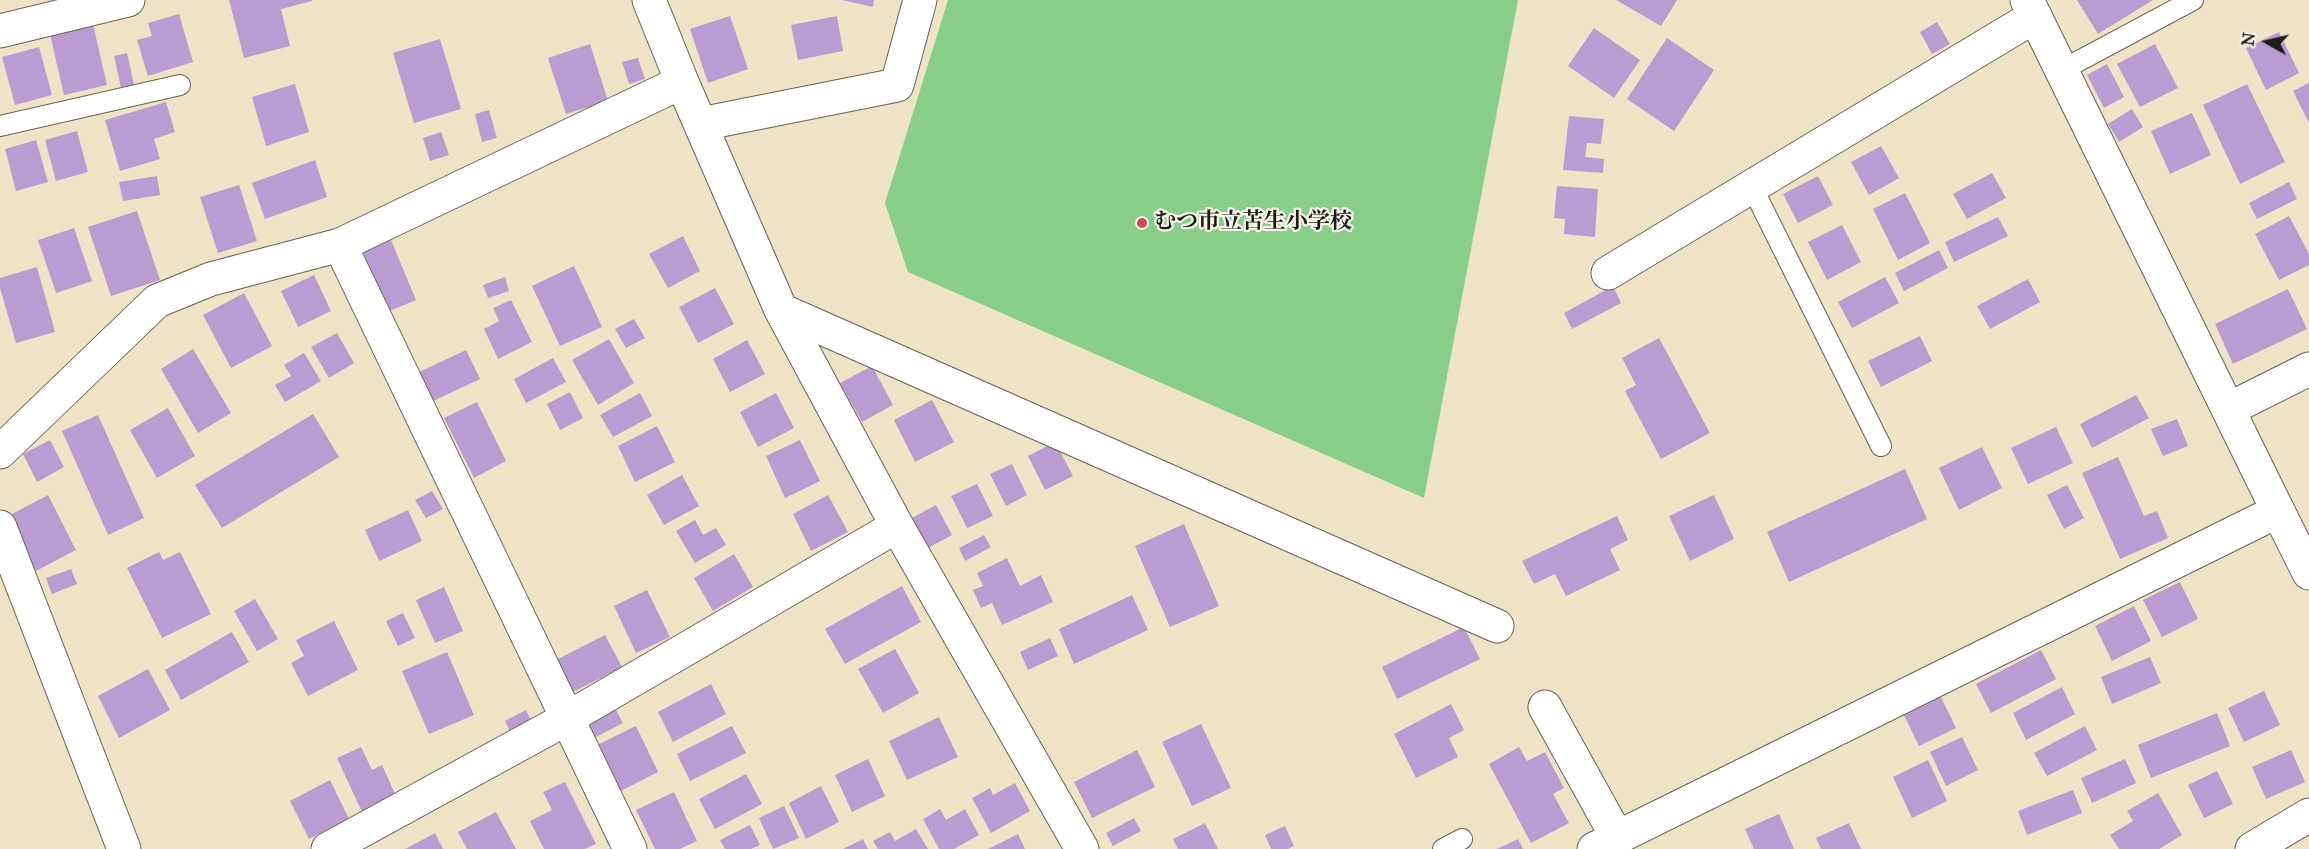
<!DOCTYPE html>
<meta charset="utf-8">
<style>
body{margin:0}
#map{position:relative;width:2309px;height:849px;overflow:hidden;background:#eee3c5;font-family:"IM FELL Great Primer",serif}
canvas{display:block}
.north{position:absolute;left:2237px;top:12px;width:60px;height:60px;-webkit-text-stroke:4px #f7f3e8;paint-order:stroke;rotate:278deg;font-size:16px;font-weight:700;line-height:24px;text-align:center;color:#1c1c1c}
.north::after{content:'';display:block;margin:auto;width:21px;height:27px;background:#1c1c1c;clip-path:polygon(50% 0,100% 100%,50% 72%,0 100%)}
</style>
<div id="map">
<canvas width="2309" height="849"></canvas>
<div class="north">N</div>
</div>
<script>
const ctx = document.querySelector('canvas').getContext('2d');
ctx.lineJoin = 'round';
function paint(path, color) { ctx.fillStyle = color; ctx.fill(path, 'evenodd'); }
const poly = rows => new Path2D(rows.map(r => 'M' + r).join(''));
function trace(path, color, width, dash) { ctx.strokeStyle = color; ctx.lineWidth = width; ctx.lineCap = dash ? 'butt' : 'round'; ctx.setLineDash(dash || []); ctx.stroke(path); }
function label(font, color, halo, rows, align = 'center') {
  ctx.font = font + ' "IM FELL Great Primer","Noto Serif JP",serif'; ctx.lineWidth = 4.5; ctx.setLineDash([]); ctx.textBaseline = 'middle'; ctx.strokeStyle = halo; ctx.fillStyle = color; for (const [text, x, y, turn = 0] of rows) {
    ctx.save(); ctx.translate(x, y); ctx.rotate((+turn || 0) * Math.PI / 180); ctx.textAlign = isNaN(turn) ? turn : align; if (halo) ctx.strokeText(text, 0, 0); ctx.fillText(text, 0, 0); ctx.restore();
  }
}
paint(poly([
 [948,0,1518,0,1424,498,908,272,885,203]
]), '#87ce88');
paint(poly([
 [229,0,312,0,312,1,281,9,290,46,244,58],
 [842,0,874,0,873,7],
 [1616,0,1677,0,1661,26],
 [2077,0,2153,0,2098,34],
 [179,14,193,62,148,76,137,40,152,36,148,23],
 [730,16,748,69,708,83,690,29],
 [837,16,843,51,798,60,791,25],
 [1937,22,1950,44,1932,54,1920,32],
 [93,24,107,85,64,95,50,34],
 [1594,28,1640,60,1614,98,1568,66],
 [2279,32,2299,73,2266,90,2246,48],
 [1667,38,1714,70,1674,131,1627,99],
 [440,39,461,109,414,123,393,53],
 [590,44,608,101,566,114,548,58],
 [2155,44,2178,88,2140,107,2117,64],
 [39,47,52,95,15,105,2,57],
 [127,53,134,85,121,88,114,56],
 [638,58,645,79,629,84,622,62],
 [2107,64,2124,97,2104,108,2087,75],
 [2309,83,2309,123,2293,91],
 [295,84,309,132,266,146,252,97],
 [2247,84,2285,162,2240,184,2203,105],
 [166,102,175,132,154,139,160,159,120,171,105,120],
 [2132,109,2143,127,2119,142,2108,124],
 [489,110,497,138,482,142,475,114],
 [2192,113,2211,155,2170,174,2151,131],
 [1569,116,1604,119,1601,144,1587,143,1585,157,1604,159,1603,173,1563,170],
 [77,131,88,172,56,181,45,140],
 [441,132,449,155,430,161,423,138],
 [36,140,48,182,16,191,5,149],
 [1881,146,1899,178,1869,195,1851,162],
 [315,160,327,197,265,219,252,183],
 [1992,173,2006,198,1967,219,1953,194],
 [157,176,160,195,123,201,119,182],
 [1818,176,1833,205,1798,223,1783,194],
 [2289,182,2297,199,2257,219,2249,203],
 [239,185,257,241,218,253,200,197],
 [1557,186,1598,189,1595,237,1564,234,1565,219,1554,218],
 [1905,193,1930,243,1898,260,1873,209],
 [137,211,160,280,111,296,88,227],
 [2289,216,2309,254,2309,265,2279,280,2255,234],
 [1998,217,2008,236,1954,262,1945,242],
 [1842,225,1861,262,1827,280,1808,242],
 [74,228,92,281,56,293,38,240],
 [683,236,700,271,668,288,649,254],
 [391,240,416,300,387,312,363,252],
 [1939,250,1948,268,1904,291,1895,273],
 [574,266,602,327,560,346,532,286],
 [37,267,55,332,16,343,0,288,0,278],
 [314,275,331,311,298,327,281,291],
 [505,277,509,291,488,298,483,285],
 [1885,277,1899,303,1852,328,1838,302],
 [2028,279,2040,302,1990,329,1977,306],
 [1613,286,1621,303,1572,329,1564,313],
 [715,288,734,324,698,343,679,307],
 [2288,289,2307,329,2233,364,2215,324],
 [244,293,272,346,231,368,203,315],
 [511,300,532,342,498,359,484,329,499,321,493,308],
 [634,319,645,338,626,348,615,329],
 [337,333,354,363,329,378,311,347],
 [1920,336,1932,361,1881,387,1868,361],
 [1659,338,1710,433,1661,459,1625,391,1636,385,1622,358],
 [609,339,634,383,598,405,572,360],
 [747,340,765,374,730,392,713,359],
 [193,349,231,413,198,433,161,369],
 [466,350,480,379,429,403,415,374],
 [304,353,321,381,285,402,275,385,291,376,284,365],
 [553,358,566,382,526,403,514,379],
 [872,366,893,405,862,422,840,383],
 [570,392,583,418,560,430,547,404],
 [640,393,652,416,613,437,600,415],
 [776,393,794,428,758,447,740,412],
 [2136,395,2149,418,2092,448,2080,424],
 [932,400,954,442,915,462,894,420],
 [477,402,506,461,474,478,444,418],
 [168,408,195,456,157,478,130,430],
 [313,414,339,457,222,528,195,485],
 [98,415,144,518,108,535,62,431],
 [2177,419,2188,446,2163,456,2151,429],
 [657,426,675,462,635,482,618,446],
 [2056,427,2073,463,2028,484,2011,448],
 [50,440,64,467,37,482,23,454],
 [800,440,820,481,785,498,766,456],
 [1055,442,1073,476,1045,490,1028,456],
 [1982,447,2002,488,1959,510,1939,468],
 [2118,457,2144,516,2157,511,2168,538,2120,559,2082,473],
 [1012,464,1027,495,1006,506,990,474],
 [1905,469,1927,519,1789,582,1767,532],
 [682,475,699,506,664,525,647,495],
 [977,484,993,516,967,528,951,496],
 [2067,485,2084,518,2064,529,2047,495],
 [432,491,443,509,426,518,415,500],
 [48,495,76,550,36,571,8,516],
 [828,495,848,532,811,551,793,514],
 [1714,495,1734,539,1690,561,1669,516],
 [936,505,952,535,928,548,912,518],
 [408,510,422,541,379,561,365,530],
 [1617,516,1628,540,1610,549,1620,570,1566,596,1555,574,1534,584,1522,561],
 [695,520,703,535,716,528,726,545,695,563,676,531],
 [1184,524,1219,606,1170,627,1135,546],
 [984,535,991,547,965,561,959,548],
 [159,552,163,560,180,552,211,614,162,638,127,568],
 [734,554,753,587,713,611,694,578],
 [1007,558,1020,586,1041,575,1053,602,1002,625,992,603,981,608,973,590,983,586,977,573],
 [71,569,77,584,52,594,46,578],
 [2180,582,2198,619,2162,637,2143,600],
 [902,586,921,622,845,664,825,629],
 [444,587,463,631,435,643,416,600],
 [647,590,670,637,636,653,614,606],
 [1132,595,1148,630,1074,664,1059,629],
 [255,599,278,639,257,651,234,611],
 [2134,606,2151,641,2112,661,2095,626],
 [403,613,415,638,398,646,386,621],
 [334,621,358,670,308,696,291,663,304,656,296,640],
 [1464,627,1480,659,1397,699,1382,667],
 [232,632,249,662,181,700,165,670],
 [605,635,622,667,573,692,556,660],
 [1050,638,1058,656,1028,670,1020,652],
 [895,649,919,693,883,713,858,669],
 [2041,650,2056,679,1991,713,1976,684],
 [447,652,474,715,429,734,402,671],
 [2150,657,2161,683,2112,704,2101,677],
 [148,669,170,710,119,738,98,696],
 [711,684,726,714,673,742,658,712],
 [2062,687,2075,714,2026,740,2013,713],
 [2264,691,2280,725,2244,742,2228,708],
 [1940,695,1956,728,1919,746,1903,713],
 [1451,704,1464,730,1449,738,1458,757,1416,778,1394,734],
 [615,708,623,723,590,740,583,725],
 [526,710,533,725,512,736,505,721],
 [2217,713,2230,746,2151,778,2138,745],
 [939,717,958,757,907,780,889,741],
 [1201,724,1231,788,1192,806,1162,742],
 [636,726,658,772,617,793,595,746],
 [732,726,746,753,690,781,677,754],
 [2085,726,2097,750,2047,776,2034,753],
 [1962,737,1978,770,1946,786,1930,752],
 [361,747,372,770,382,765,396,796,362,812,337,758],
 [1519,747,1527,761,1545,752,1564,788,1553,794,1569,823,1531,843,1489,764],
 [1137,750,1155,787,1092,818,1074,782],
 [2291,750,2305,782,2266,799,2252,767],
 [868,759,885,796,852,812,835,775],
 [2125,759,2136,783,2092,803,2081,778],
 [1928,760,1947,801,1912,818,1893,777],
 [2217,771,2233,804,2204,818,2188,785],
 [746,774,762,804,715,829,699,799],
 [330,780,349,819,309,839,290,801],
 [565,782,596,844,585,849,544,849,530,821,552,810,543,792],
 [1015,783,1030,811,991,833,972,798,990,788,993,795],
 [821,786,839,822,806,839,789,803],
 [2073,790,2082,813,2027,835,2018,811],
 [674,792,697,841,680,849,655,849,636,810],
 [2158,793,2182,835,2159,849,2119,849,2110,835,2133,821,2127,811],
 [784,806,799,838,773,849,759,818],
 [940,809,946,820,965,809,979,835,954,849,939,849,923,819],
 [496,812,516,849,467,849,458,832],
 [1779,814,1794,849,1754,849,1745,829],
 [1134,818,1141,831,1113,846,1106,833],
 [1205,823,1218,849,1178,849,1173,839],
 [1849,823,1861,849,1821,849,1816,838],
 [750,825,760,845,751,849,725,849,720,840],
 [1285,826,1294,846,1288,849,1271,849,1265,835],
 [916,829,928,849,878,849,873,841,890,832,895,841],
 [435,833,443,849,405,849],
 [1018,834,1025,849,988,849],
 [863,839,868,849,843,849],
 [1518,839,1523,849,1497,849]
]), '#ba9cd2');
const service = poly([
 [2062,70,2193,0],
 [0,126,180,85],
 [1752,187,1881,446],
 [1443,849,1462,839]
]);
const minor = poly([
 [649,0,682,82,781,310,897,526,1082,849],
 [0,31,128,0],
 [701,124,897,85,920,0],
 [340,245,630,849],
 [1608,273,2035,16],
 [781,310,1497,626],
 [2229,409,2309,369],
 [0,452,157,301,211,279,340,245,682,82],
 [0,527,124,849],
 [1545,707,1617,837],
 [328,849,566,719,897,526],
 [1594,849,2278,511,2309,573],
 [2252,849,2309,815]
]);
const tertiary = poly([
 [2027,0,2278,511]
]);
trace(service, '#666257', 22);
trace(minor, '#666257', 35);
trace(tertiary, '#666257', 35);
trace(service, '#fff', 20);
trace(minor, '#fff', 33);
trace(tertiary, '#fff', 33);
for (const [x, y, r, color] of [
 [1142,223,6,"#d1495b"]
]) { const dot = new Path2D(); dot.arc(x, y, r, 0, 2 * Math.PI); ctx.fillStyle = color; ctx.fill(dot); trace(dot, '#f7f3e8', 2); }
label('bold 22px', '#1c1c1c', '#f7f3e8', [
 ["むつ市立苫生小学校",1154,223]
], 'left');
</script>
